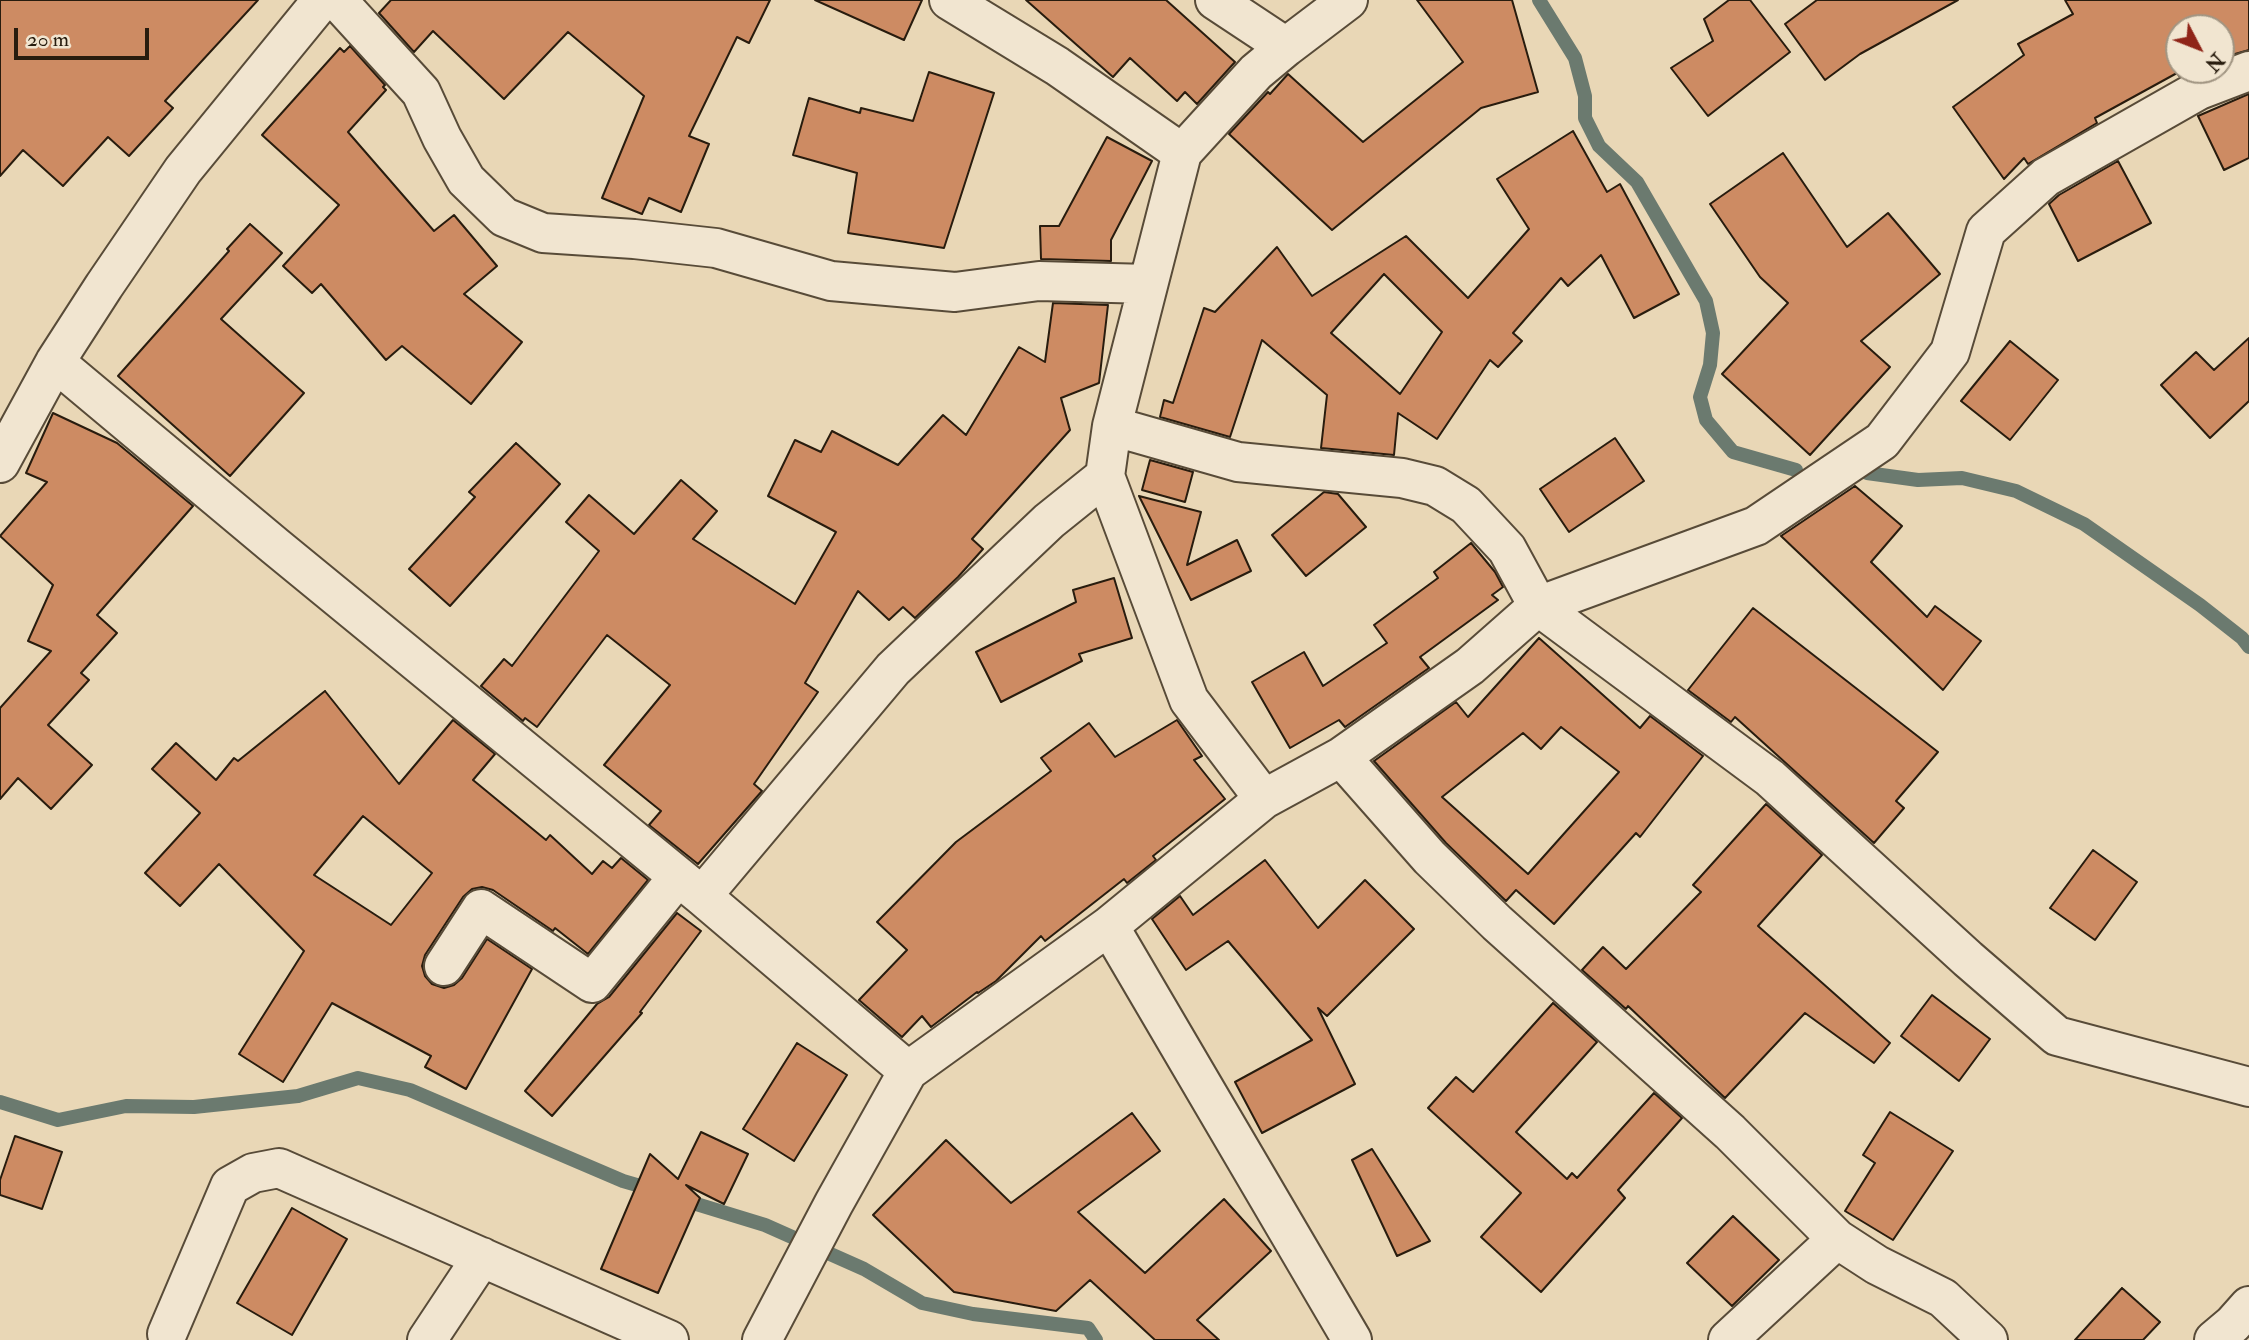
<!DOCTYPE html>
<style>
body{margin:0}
#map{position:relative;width:2249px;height:1340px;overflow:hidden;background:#e9d7b6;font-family:"IM FELL Double Pica",serif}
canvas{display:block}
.north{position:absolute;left:2165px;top:14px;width:70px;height:70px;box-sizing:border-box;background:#f1e5d0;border:2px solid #a19582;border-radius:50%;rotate:132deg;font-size:19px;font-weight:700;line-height:28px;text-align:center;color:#281c0e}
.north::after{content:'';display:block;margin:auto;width:24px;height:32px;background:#8f2418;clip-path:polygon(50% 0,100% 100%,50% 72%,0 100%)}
.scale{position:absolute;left:14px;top:28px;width:135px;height:32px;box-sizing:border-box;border:4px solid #281c0e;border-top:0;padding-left:9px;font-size:21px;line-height:24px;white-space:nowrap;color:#281c0e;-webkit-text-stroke:5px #f1e5d0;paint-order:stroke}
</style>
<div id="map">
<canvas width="2249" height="1340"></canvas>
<div class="north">N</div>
<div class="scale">20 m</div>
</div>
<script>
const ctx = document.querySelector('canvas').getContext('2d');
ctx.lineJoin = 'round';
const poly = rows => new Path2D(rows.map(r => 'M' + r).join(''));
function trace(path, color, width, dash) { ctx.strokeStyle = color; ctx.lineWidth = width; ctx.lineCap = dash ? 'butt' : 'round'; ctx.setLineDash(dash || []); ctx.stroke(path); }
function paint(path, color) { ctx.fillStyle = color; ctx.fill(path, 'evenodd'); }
trace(poly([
 [1539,0,1575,58,1585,96,1585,118,1599,146,1637,182,1706,301,1713,333,1710,365,1700,397,1706,420,1733,452,1796,470],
 [1867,473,1918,480,1962,478,2016,491,2084,524,2200,605,2242,638,2249,647],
 [0,1102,58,1120,126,1106,194,1107,298,1096,358,1078,410,1090,623,1181,654,1190],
 [680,1199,765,1225,864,1269,922,1303,973,1314,1088,1328,1096,1340]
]), '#6b7a6f', 14);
const building = poly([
 [0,0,258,0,165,101,173,108,129,156,108,137,63,186,23,150,0,176,0,0],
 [391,0,770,0,749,43,737,37,689,136,709,144,681,212,649,198,642,214,602,198,644,96,568,32,504,99,433,31,414,52,379,13,391,0],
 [815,0,922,0,904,40,815,0],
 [1026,0,1166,0,1235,62,1197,104,1185,92,1177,101,1130,58,1113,77,1026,0],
 [1417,0,1512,0,1538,92,1481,108,1332,230,1229,134,1268,92,1270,94,1288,74,1363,142,1463,62,1417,0],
 [1729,0,1750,0,1790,52,1708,116,1671,68,1713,41,1704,19,1729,0],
 [1817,0,1958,0,1860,54,1825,80,1785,24,1817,0],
 [2065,0,2249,0,2249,50,2221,58,2221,28,2179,28,2179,70,2190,70,2179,76,2177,73,2095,118,2097,123,2028,164,2024,158,2004,179,1953,107,2024,55,2018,44,2073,14,2065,0],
 [350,46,385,85,383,87,386,90,348,132,434,231,454,215,497,266,464,294,522,342,471,404,402,346,386,360,321,284,312,293,283,266,339,205,262,135,340,48,344,52,350,46],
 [929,72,994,93,944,248,848,233,857,173,793,155,809,98,860,113,861,108,913,121,929,72],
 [2249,94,2249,158,2224,170,2198,116,2249,94],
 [1573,131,1607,192,1620,184,1679,294,1634,318,1601,255,1568,286,1561,278,1513,333,1522,341,1498,367,1490,360,1437,439,1398,413,1394,455,1321,448,1327,395,1262,340,1230,437,1160,417,1164,400,1173,403,1204,308,1215,312,1277,247,1312,296,1406,236,1468,298,1529,229,1497,179,1573,131],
 [1384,274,1442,332,1400,394,1331,333,1384,274],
 [1107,137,1152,161,1111,240,1111,261,1041,259,1040,226,1059,226,1107,137],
 [1783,153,1847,247,1888,213,1940,274,1861,341,1890,367,1810,455,1722,374,1788,303,1760,277,1710,204,1783,153],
 [2118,161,2151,223,2078,261,2049,204,2059,195,2118,161],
 [250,224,282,253,221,319,304,393,230,476,118,376,229,251,227,249,250,224],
 [1053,303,1108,305,1099,383,1061,398,1070,430,972,539,983,549,958,577,915,618,903,607,889,620,858,591,805,683,818,692,754,784,762,791,698,864,649,825,661,811,604,765,670,685,607,635,537,727,525,718,523,721,481,686,504,659,512,666,599,551,566,522,589,495,634,534,681,480,717,511,693,539,795,604,836,532,768,496,795,440,821,452,832,431,898,465,943,415,966,435,1019,347,1045,362,1053,303],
 [2249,338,2249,401,2210,438,2161,385,2196,352,2214,370,2249,338],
 [2010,341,2058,380,2010,440,1961,401,2010,341],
 [53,413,117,443,193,506,97,615,117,633,81,673,89,680,48,725,92,765,51,809,18,778,0,799,0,708,51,651,28,641,53,585,0,536,47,482,26,473,53,413],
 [1615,438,1644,481,1569,532,1540,489,1615,438],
 [516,443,560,484,450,606,409,569,475,497,469,492,516,443],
 [1150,460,1193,472,1185,502,1142,490,1150,460],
 [1855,486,1902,526,1871,562,1927,617,1935,606,1981,641,1943,690,1781,536,1855,486],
 [1324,492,1338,494,1366,527,1306,576,1272,535,1324,492],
 [1139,496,1201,512,1187,565,1237,540,1251,571,1191,600,1139,496],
 [1471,543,1495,572,1503,587,1492,595,1498,600,1420,657,1429,668,1345,727,1339,720,1290,748,1252,682,1304,652,1323,686,1387,643,1374,625,1438,578,1434,572,1471,543],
 [1114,578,1132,638,1079,654,1082,661,1001,702,976,652,1076,602,1073,590,1114,578],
 [1753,608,1938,752,1896,801,1904,808,1874,843,1735,717,1731,722,1688,690,1753,608],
 [1539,638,1640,728,1650,716,1703,756,1640,837,1636,833,1554,924,1516,890,1506,901,1446,843,1374,761,1456,702,1468,717,1539,638],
 [1561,727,1619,772,1528,874,1442,797,1523,733,1541,749,1561,727],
 [325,691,399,784,453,720,495,754,473,780,546,840,550,835,592,874,603,861,612,868,621,858,648,880,588,954,555,928,553,931,493,890,482,887,472,889,463,897,425,955,422,966,425,976,432,984,444,988,454,985,462,978,487,939,532,969,466,1089,425,1067,431,1056,332,1003,283,1082,239,1054,304,951,219,864,180,906,145,873,200,813,152,769,176,743,216,780,234,758,238,761,325,691],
 [363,816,432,873,391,925,314,875,363,816],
 [1177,720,1202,756,1194,760,1225,799,1153,856,1156,860,1127,883,1124,879,1045,941,1041,936,996,981,978,993,977,992,931,1027,922,1016,902,1037,859,1000,907,950,877,922,956,842,1051,771,1041,758,1089,723,1115,757,1177,720],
 [1766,804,1822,855,1758,926,1890,1043,1874,1063,1805,1013,1725,1098,1628,1006,1626,1009,1582,970,1603,947,1626,969,1701,892,1693,885,1766,804],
 [2093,850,2137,882,2095,940,2050,908,2093,850],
 [1265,860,1318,928,1365,880,1414,929,1327,1016,1318,1008,1355,1084,1262,1133,1235,1082,1312,1040,1228,941,1186,970,1152,919,1180,896,1193,915,1265,860],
 [677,913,701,931,640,1012,642,1013,552,1116,525,1091,597,1004,609,997,677,913],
 [1932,995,1990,1039,1959,1081,1901,1036,1932,995],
 [1553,1003,1597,1042,1516,1132,1567,1179,1572,1173,1577,1178,1654,1093,1682,1118,1618,1190,1625,1198,1541,1292,1481,1237,1521,1193,1428,1108,1456,1077,1473,1092,1553,1003],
 [797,1043,847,1075,794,1161,743,1129,797,1043],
 [1890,1112,1953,1151,1893,1240,1845,1211,1875,1163,1863,1155,1890,1112],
 [1132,1113,1160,1151,1078,1212,1145,1273,1224,1199,1271,1251,1197,1320,1219,1340,1155,1340,1090,1280,1056,1311,954,1292,873,1215,946,1140,1011,1203,1132,1113],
 [701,1132,748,1154,724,1204,686,1185,700,1198,658,1293,601,1269,650,1154,678,1179,701,1132],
 [15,1136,62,1152,42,1209,0,1195,0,1180,15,1136],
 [1372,1149,1430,1241,1397,1256,1352,1160,1372,1149],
 [292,1208,347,1239,292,1335,237,1303,292,1208],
 [1733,1216,1779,1260,1732,1306,1687,1263,1733,1216],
 [2122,1288,2160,1322,2143,1340,2075,1340,2122,1288]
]);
paint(building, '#cd8b63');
trace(building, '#281c0e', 2);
const minor = poly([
 [337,0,421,92,442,138,466,180,504,217,543,233,634,239,716,248,831,281,955,292,1039,281,1148,284],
 [949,0,1057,66,1182,153],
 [1215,0,1286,47],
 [55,362,275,546,702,896,908,1071],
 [1112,426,1182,153,1256,72,1286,47,1348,0],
 [0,463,55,362,104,286,183,170,322,0],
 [1341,757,1430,858,1497,923,1730,1132,1837,1239,1877,1265,1943,1298,1988,1340],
 [1264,799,1189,700,1105,476,1112,426,1238,462,1402,478,1435,486,1466,505,1507,549,1538,606,1770,778,1968,959,2057,1036,2249,1087],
 [702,896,893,669,1049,521,1105,476],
 [1109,926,1352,1340],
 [444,966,481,909,592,983,678,877],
 [167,1334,230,1186,253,1173,279,1168,669,1340],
 [427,1340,482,1257],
 [762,1340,834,1203,908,1071,1109,926,1264,799,1341,757,1470,666,1538,606,1756,526,1882,441,1950,352,1986,231,2046,177,2199,90,2249,71],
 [1728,1340,1837,1239],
 [2214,1340,2233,1324,2249,1306]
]);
trace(minor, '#584b38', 42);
trace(minor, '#f1e5d0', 38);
</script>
